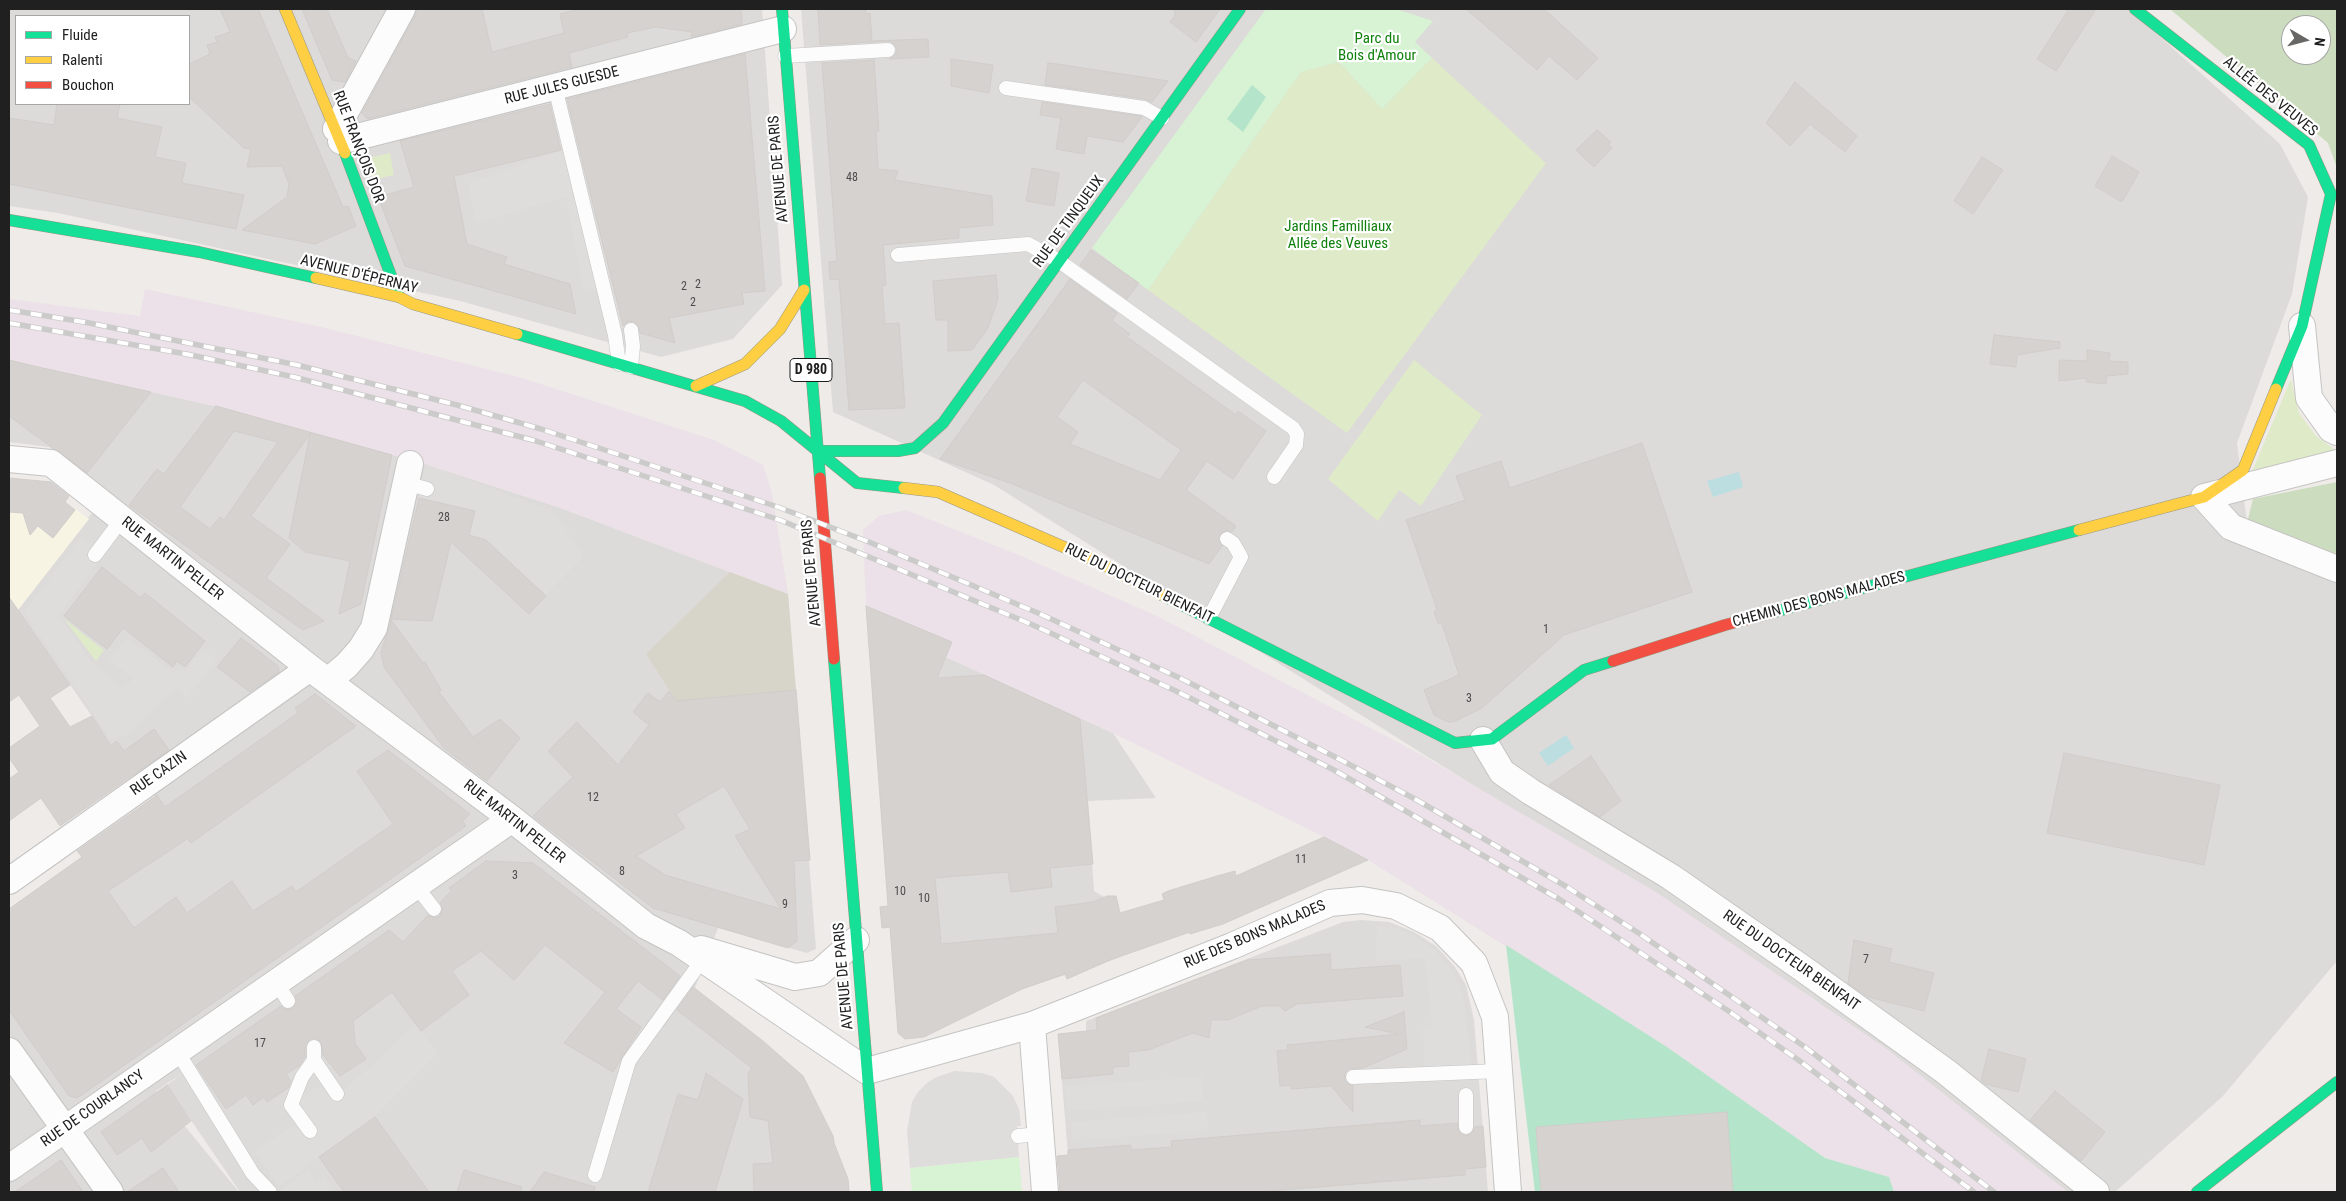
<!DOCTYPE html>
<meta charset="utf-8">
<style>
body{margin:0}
#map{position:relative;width:2346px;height:1201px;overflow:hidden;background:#eeebe8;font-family:"Roboto Condensed",sans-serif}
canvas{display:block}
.frame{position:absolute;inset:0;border:10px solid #202020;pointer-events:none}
.legend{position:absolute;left:15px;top:15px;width:175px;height:90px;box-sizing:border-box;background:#fff;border:1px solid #a6a6a6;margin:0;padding:6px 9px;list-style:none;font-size:15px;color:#202020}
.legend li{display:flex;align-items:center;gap:10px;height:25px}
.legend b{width:25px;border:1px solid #a6a6a6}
.north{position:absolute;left:2281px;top:15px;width:50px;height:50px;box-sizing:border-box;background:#fff;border:1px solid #a6a6a6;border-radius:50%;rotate:98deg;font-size:14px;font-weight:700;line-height:20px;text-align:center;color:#202020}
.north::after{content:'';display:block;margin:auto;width:18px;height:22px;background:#686766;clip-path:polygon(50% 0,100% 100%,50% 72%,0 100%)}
</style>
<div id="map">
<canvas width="2346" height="1201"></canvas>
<div class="frame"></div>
<ul class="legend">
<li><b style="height:6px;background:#16e098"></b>Fluide</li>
<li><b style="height:6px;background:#ffcf43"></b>Ralenti</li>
<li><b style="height:6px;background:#f24e42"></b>Bouchon</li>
</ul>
<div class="north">N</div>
</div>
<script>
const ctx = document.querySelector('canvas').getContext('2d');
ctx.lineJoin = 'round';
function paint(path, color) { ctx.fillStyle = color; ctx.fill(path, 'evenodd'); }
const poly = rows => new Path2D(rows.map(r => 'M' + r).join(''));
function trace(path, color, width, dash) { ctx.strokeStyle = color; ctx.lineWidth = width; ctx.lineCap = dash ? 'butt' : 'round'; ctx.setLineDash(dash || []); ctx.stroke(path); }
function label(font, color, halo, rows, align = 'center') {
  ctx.font = font + ' "Roboto Condensed",sans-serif'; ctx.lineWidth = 4.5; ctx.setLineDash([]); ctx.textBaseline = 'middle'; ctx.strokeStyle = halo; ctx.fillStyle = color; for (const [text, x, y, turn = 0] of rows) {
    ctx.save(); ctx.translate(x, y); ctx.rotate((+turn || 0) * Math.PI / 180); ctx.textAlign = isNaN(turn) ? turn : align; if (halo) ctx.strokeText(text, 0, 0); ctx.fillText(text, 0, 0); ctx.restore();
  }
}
paint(poly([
 [9,9,762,9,782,285,733,339,661,357,460,301,58,213,9,206],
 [16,16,189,16,189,104,16,104],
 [801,9,2129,9,2280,144,2308,197,2292,294,2237,443,2247,523,2337,561,2337,961,2222,1097,2115,1192,2044,1192,1811,997,994,485,833,412],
 [9,360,228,409,425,464,561,508,788,594,816,949,807,953,718,928,695,988,803,1076,834,1143,838,1192,240,1192,167,1085,183,1073,156,1091,239,1192,9,1192,9,909,161,802,135,778,18,610,108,492,49,447,9,442],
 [866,606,952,642,946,657,1113,733,1156,798,1088,801,1094,891,1104,897,1122,956,1067,979,1065,975,1022,989,905,1039,898,1033],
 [1361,920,1389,922,1414,932,1436,946,1455,967,1466,985,1474,1020,1488,1192,1060,1192,1057,1156,1068,1155,1058,1034,1086,1031,1086,1021,1343,922]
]), '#dddbda');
paint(poly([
 [145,289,321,327,522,378,714,440,763,465,772,493,788,594,561,508,425,464,228,409,9,360,9,299,140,316],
 [906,510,1019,555,1159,617,1418,753,1656,892,1887,1049,2068,1192,1894,1192,1889,1177,1825,1158,1667,1047,1368,860,1316,833,1113,733,946,657,952,642,866,606,863,530,879,516]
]), '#ece1e8');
paint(poly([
 [9,478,37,481,89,519,18,610,9,617]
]), '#f7f4e4');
paint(poly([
 [730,572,788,594,796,690,677,702,646,654]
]), '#d7d5ca');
paint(poly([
 [1432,58,1546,163,1347,433,1148,290,1301,72,1339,62,1382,109],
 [390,153,394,175,377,179,372,176,368,165,372,157],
 [1414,360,1482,415,1421,506,1399,490,1378,521,1328,479],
 [2291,379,2299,413,2316,436,2337,451,2251,474],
 [64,619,104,650,96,661]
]), '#dfeac8');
paint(poly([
 [2170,9,2337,9,2337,168,2328,143],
 [2291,25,2321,25,2321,55,2291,55],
 [2337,482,2337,554,2247,523,2253,499]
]), '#ccdcbe');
paint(poly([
 [1266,9,1396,9,1433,21,1415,42,1432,58,1382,109,1339,62,1301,72,1148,290,1092,248],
 [1019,1157,1022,1192,912,1192,910,1168]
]), '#d8f3d4');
paint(poly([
 [1252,85,1266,97,1243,132,1227,119],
 [1506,945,1667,1047,1825,1158,1889,1177,1894,1192,1535,1192]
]), '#b4e4ca');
paint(poly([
 [562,95,576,144,624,328,606,324,602,292,583,288,566,197,476,223,468,183,554,153,546,100],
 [425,464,555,512,584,556,545,596,468,538,475,511,419,498],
 [81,536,104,554,59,616,93,663,123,689,133,678,108,660,127,638,169,669,185,671,203,649,218,660,187,698,176,688,128,735,120,736,111,740,24,612],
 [1377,926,1395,928,1415,936,1434,949,1453,971,1463,995,1472,1067,1425,1070,1423,1028,1432,1027,1425,958,1376,961],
 [415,1023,438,1053,375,1117,279,1187,254,1151,306,1117,299,1106,299,1099,321,1085,331,1100,376,1062],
 [955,1071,982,1073,994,1077,1013,1096,1019,1109,1021,1126,1017,1126,1019,1157,910,1168,907,1131,912,1102,918,1092,928,1082,939,1076],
 [1202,1077,1203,1101,1067,1111,1065,1086],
 [1207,1112,1208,1131,1072,1140,1071,1122],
 [308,1170,316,1181,325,1177,335,1192,277,1192]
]), '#dedddc');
paint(poly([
 [1739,472,1743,487,1713,497,1707,481],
 [1566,735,1574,748,1548,766,1539,753]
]), '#bcdee1');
const building = poly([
 [220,9,258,9,343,207,348,206,356,226,315,244,242,230,287,197,289,184,282,166,247,167,251,149,244,148,189,97,189,64,210,54,207,45,217,42,215,37,230,32,220,9],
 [302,9,327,9,348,58,356,61,345,82,332,80,302,9],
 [417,9,482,9,492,52,564,33,560,14,580,9,741,9,742,24,691,37,692,32,656,27,627,33,628,37,569,53,572,67,367,119,362,113,415,16,417,9],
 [818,9,866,9,866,14,870,13,872,41,928,39,929,57,889,59,896,54,897,49,892,42,888,41,820,45,818,9],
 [1174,9,1220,9,1196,42,1170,22,1175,15,1174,9],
 [1466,9,1544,9,1598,58,1577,80,1549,56,1537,70,1466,9],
 [2069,9,2096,9,2056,71,2037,59,2069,9],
 [745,54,765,291,742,293,744,304,669,318,675,343,640,333,638,325,634,322,629,321,623,326,567,99,745,54],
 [951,59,993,65,989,93,951,86,951,59],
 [874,60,879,131,876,131,878,169,898,171,895,180,992,196,993,225,959,228,959,238,883,245,886,285,882,286,885,324,899,323,905,408,849,410,839,279,830,280,829,262,837,261,822,63,874,60],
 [1048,63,1057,64,1168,81,1152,102,1145,99,1045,85,1048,63],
 [1795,82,1857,136,1845,152,1810,124,1790,146,1766,123,1795,82],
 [1042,102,1141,116,1142,117,1123,142,1087,136,1084,154,1056,149,1061,118,1040,115,1042,102],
 [57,104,120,104,117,118,162,127,155,157,186,163,182,183,244,195,236,229,9,184,9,118,54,125,57,104],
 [550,104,561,150,454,176,467,244,507,257,504,264,570,284,576,314,405,266,378,197,414,187,400,141,550,104],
 [1597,130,1611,142,1608,145,1612,148,1594,167,1576,150,1597,130],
 [2112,156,2139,172,2122,202,2095,186,2112,156],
 [1982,157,2003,170,1973,214,1954,201,1982,157],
 [1032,168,1059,173,1054,206,1026,201,1032,168],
 [1091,250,1139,283,1127,299,1080,265,1091,250],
 [996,275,998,299,988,328,972,350,948,351,948,320,936,320,933,281,996,275],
 [1070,279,1117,313,1112,321,1130,334,1127,337,1236,415,1238,411,1266,431,1233,479,1207,461,1186,490,1236,526,1232,532,1227,530,1220,534,1218,539,1222,546,1209,564,1010,483,940,459,1070,279],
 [1083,380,1181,450,1160,480,1070,444,1078,432,1057,417,1083,380],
 [1994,335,2060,342,2060,348,2017,355,2016,367,1990,364,1994,335],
 [2087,350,2110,353,2109,361,2128,362,2128,374,2107,376,2106,384,2086,382,2086,378,2059,381,2059,360,2087,361,2087,350],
 [9,360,34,366,151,392,87,473,9,416,9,360],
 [216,406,392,455,361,604,339,614,350,561,305,552,289,538,310,434,251,516,290,544,266,578,324,621,303,630,129,505,157,469,164,474,216,406],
 [234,431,278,442,224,520,220,517,210,529,180,507,234,431],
 [1642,443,1692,592,1564,635,1482,708,1453,722,1448,722,1434,715,1424,690,1459,675,1442,624,1438,623,1434,612,1437,609,1406,520,1465,500,1456,476,1501,461,1510,488,1642,443],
 [9,478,51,482,69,496,65,502,75,510,53,538,38,526,30,535,23,513,9,512,9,478],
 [419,498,475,511,469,535,486,540,546,596,529,614,451,542,432,621,391,619,419,498],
 [102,567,141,598,145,593,205,641,185,667,177,661,173,667,123,628,107,649,64,616,102,567],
 [9,597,70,685,50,698,70,727,92,716,111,745,117,741,124,751,154,729,169,750,60,826,41,798,9,821,9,779,19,772,9,758,9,748,40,726,19,695,9,702,9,597],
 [866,606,952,642,937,678,984,675,1080,719,1093,864,1050,868,1052,887,1011,892,1008,872,935,878,941,944,1058,933,1055,907,1093,902,1107,896,1116,896,1120,913,1164,900,1162,894,1168,891,1217,876,1235,871,1236,876,1324,837,1368,860,1223,924,1190,934,1190,932,1107,961,1067,979,1065,974,1022,989,924,1037,905,1039,898,1033,890,927,882,928,880,907,888,906,866,606],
 [391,620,423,663,425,662,441,690,439,692,473,737,500,719,520,738,487,781,444,748,384,667,381,653,391,620],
 [241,638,278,666,279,672,250,692,217,667,241,638],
 [796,690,810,860,794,861,797,941,788,948,653,908,533,816,573,777,548,751,577,722,618,765,649,725,633,712,648,693,660,702,669,691,676,701,796,690],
 [724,786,750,829,735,836,781,909,665,875,636,856,685,828,676,814,724,786],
 [315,694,356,726,191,843,187,839,108,891,134,928,176,897,187,913,232,881,253,911,292,886,296,892,340,861,393,824,357,771,388,750,470,814,463,821,466,826,83,1094,77,1098,69,1096,9,1010,9,909,82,857,77,851,157,795,165,807,298,713,295,708,315,694],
 [2064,753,2220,785,2204,865,2047,833,2064,753],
 [1591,756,1621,801,1600,817,1549,785,1591,756],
 [486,861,533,863,680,976,663,1000,638,981,616,1009,641,1027,613,1072,564,1043,605,992,545,945,514,980,481,951,452,971,469,995,421,1031,392,992,353,1021,355,1043,366,1059,340,1076,323,1055,321,1042,314,1038,310,1039,305,1047,305,1057,299,1066,286,1074,291,1082,288,1088,267,1102,264,1097,253,1105,246,1095,226,1109,196,1065,281,1006,288,1010,293,1008,297,1001,295,996,389,930,403,942,428,915,435,918,440,916,443,908,440,903,452,890,449,888,486,861],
 [1854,940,1892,949,1889,962,1934,973,1924,1011,1868,997,1848,983,1854,940],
 [1330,954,1331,970,1400,965,1403,996,1297,1004,1285,1011,1279,1006,1262,1006,1228,1020,1211,1020,1209,1038,1193,1033,1148,1050,1128,1052,1129,1066,1113,1067,1113,1074,1062,1079,1058,1034,1097,1030,1096,1018,1247,960,1330,954],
 [693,987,763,1041,803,1076,833,1136,834,1143,848,1179,849,1192,754,1192,753,1164,773,1163,768,1121,750,1117,748,1074,752,1068,677,1010,693,987],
 [1404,1012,1407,1049,1363,1068,1349,1069,1345,1073,1345,1081,1353,1086,1353,1112,1331,1086,1291,1089,1291,1085,1280,1086,1277,1051,1288,1050,1287,1045,1399,1034,1365,1027,1404,1012],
 [1989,1049,2026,1059,2018,1092,1985,1084,1981,1080,1989,1049],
 [706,1073,743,1099,715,1192,648,1192,678,1094,698,1100,706,1073],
 [167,1085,191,1121,151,1152,142,1138,117,1155,101,1132,167,1085],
 [2055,1091,2105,1132,2081,1161,2030,1120,2055,1091],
 [1727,1112,1733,1192,1541,1192,1536,1127,1727,1112],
 [375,1117,429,1192,344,1192,319,1157,375,1117],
 [1420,1120,1420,1126,1457,1123,1459,1132,1466,1136,1471,1134,1475,1127,1483,1126,1486,1167,1465,1169,1465,1175,1258,1192,1060,1192,1057,1156,1068,1155,1068,1150,1131,1145,1131,1150,1172,1147,1171,1141,1420,1120],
 [61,1160,83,1192,15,1192,37,1177,61,1160],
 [163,1168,179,1192,127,1192,163,1168],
 [464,1170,522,1187,521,1192,457,1192,464,1170],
 [544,1172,595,1187,594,1192,530,1192,544,1172]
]);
paint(building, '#d5d2cf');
trace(building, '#d1cdca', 1);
const lane = poly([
 [785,56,888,50],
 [555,87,615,335,619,364],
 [1006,88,1144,108,1162,118],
 [898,255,1028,244,1059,261,1293,428,1297,434,1296,445,1274,477],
 [631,367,633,346,631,330],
 [405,483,427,489],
 [95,555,122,519],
 [1209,618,1241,557,1233,543,1227,539],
 [416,886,434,909],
 [277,983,288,1001],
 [314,1047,314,1060,337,1094],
 [177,1051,253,1174,270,1192],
 [1353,1077,1499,1071],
 [1466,1095,1466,1127],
 [310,1131,291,1105,302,1077,314,1060],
 [1018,1136,1040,1134],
 [595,1175,629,1061,703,959]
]);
const street = poly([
 [336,129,402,9],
 [341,141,783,29],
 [2302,326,2309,398,2331,429,2337,432],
 [9,459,51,463,310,668,512,819,646,926,679,943,867,1071,1032,1025,1232,946,1330,903,1362,900,1396,906,1440,928,1474,963,1495,1017,1508,1192],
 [2337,463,2204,497,2231,527,2337,569],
 [328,681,347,665,361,649,374,628,410,464],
 [1483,740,1502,772,1531,792,1671,877,1802,968,1945,1071,2096,1192],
 [9,881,310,668],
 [701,949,795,977,819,973,856,940],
 [1032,1025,1045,1192],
 [9,1051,110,1192],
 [9,1168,512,819]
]);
const fast = poly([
 [782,9,820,478],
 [2135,9,2309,145,2331,194,2302,326,2276,389],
 [345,153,399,297],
 [9,220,199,252,316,278],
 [517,334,745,401,781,421,857,483,904,488],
 [817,451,898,451,915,448,943,423,1240,9],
 [1162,595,1455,743,1492,739,1584,670,1613,661],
 [1774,612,2079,530],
 [834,659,877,1192],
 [2197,1192,2337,1082]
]);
const slow = poly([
 [285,9,345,153],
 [316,278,399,297,413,304,517,334],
 [696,386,745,364,780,329,804,290],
 [904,488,938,492,1098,562,1162,595],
 [2079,530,2204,497,2243,470,2276,389]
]);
const jam = poly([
 [820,478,834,659],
 [1613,661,1725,625,1774,612]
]);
trace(lane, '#c5c4c3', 15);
trace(street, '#c5c4c3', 28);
trace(fast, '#999780', 12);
trace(slow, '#999780', 12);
trace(jam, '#999780', 12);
trace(lane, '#fcfcfc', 14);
trace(street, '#fcfcfc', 26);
trace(fast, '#16e098', 11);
trace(slow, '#ffcf43', 11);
trace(jam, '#f24e42', 11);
const rail = poly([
 [9,310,84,322,297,365,457,405,541,429,778,507,869,542,1038,613,1182,679,1341,760,1415,799,1567,887,1640,934,1805,1047,1994,1192],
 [9,323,186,354,294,377,536,441,780,520,1033,625,1176,691,1334,770,1559,899,1727,1010,1797,1059,1974,1192]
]);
trace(rail, '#cbcbca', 5.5);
trace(rail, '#fff', 4, [11]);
label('12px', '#4d4c4c', null, [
 ["48",852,178],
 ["2",698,285],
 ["2",684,287],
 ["2",693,303],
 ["28",444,518],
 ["1",1546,630],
 ["3",1469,699],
 ["12",593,798],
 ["11",1301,860],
 ["8",622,872],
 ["3",515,876],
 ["10",900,892],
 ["10",924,899],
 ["9",785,905],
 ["7",1866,960],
 ["17",260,1044]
]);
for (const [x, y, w] of [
 [811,370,42]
]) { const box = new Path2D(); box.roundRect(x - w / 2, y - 11.5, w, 23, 4); ctx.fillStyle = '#fff'; ctx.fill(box); trace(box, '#202020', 1); }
label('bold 14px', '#202020', null, [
 ["D 980",811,370]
]);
label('15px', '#10800c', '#fff', [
 ["Parc du",1377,39],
 ["Bois d'Amour",1377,56],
 ["Jardins Familliaux",1338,227],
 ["Allée des Veuves",1338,244]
]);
label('15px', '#202020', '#fff', [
 ["RUE JULES GUESDE",562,86,-14],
 ["ALLÉE DES VEUVES",2270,97,39],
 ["RUE FRANÇOIS DOR",358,147,69],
 ["AVENUE DE PARIS",779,169,-95],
 ["RUE DE TINQUEUX",1069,222,-54],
 ["AVENUE D'ÉPERNAY",359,275,14],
 ["RUE MARTIN PELLER",172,559,38],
 ["AVENUE DE PARIS",812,573,-95],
 ["RUE DU DOCTEUR BIENFAIT",1139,584,26],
 ["CHEMIN DES BONS MALADES",1819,600,-15],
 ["RUE CAZIN",159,774,-35],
 ["RUE MARTIN PELLER",514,822,38],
 ["RUE DES BONS MALADES",1255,935,-23],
 ["RUE DU DOCTEUR BIENFAIT",1791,961,35],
 ["AVENUE DE PARIS",844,976,-95],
 ["RUE DE COURLANCY",93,1109,-35]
]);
</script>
